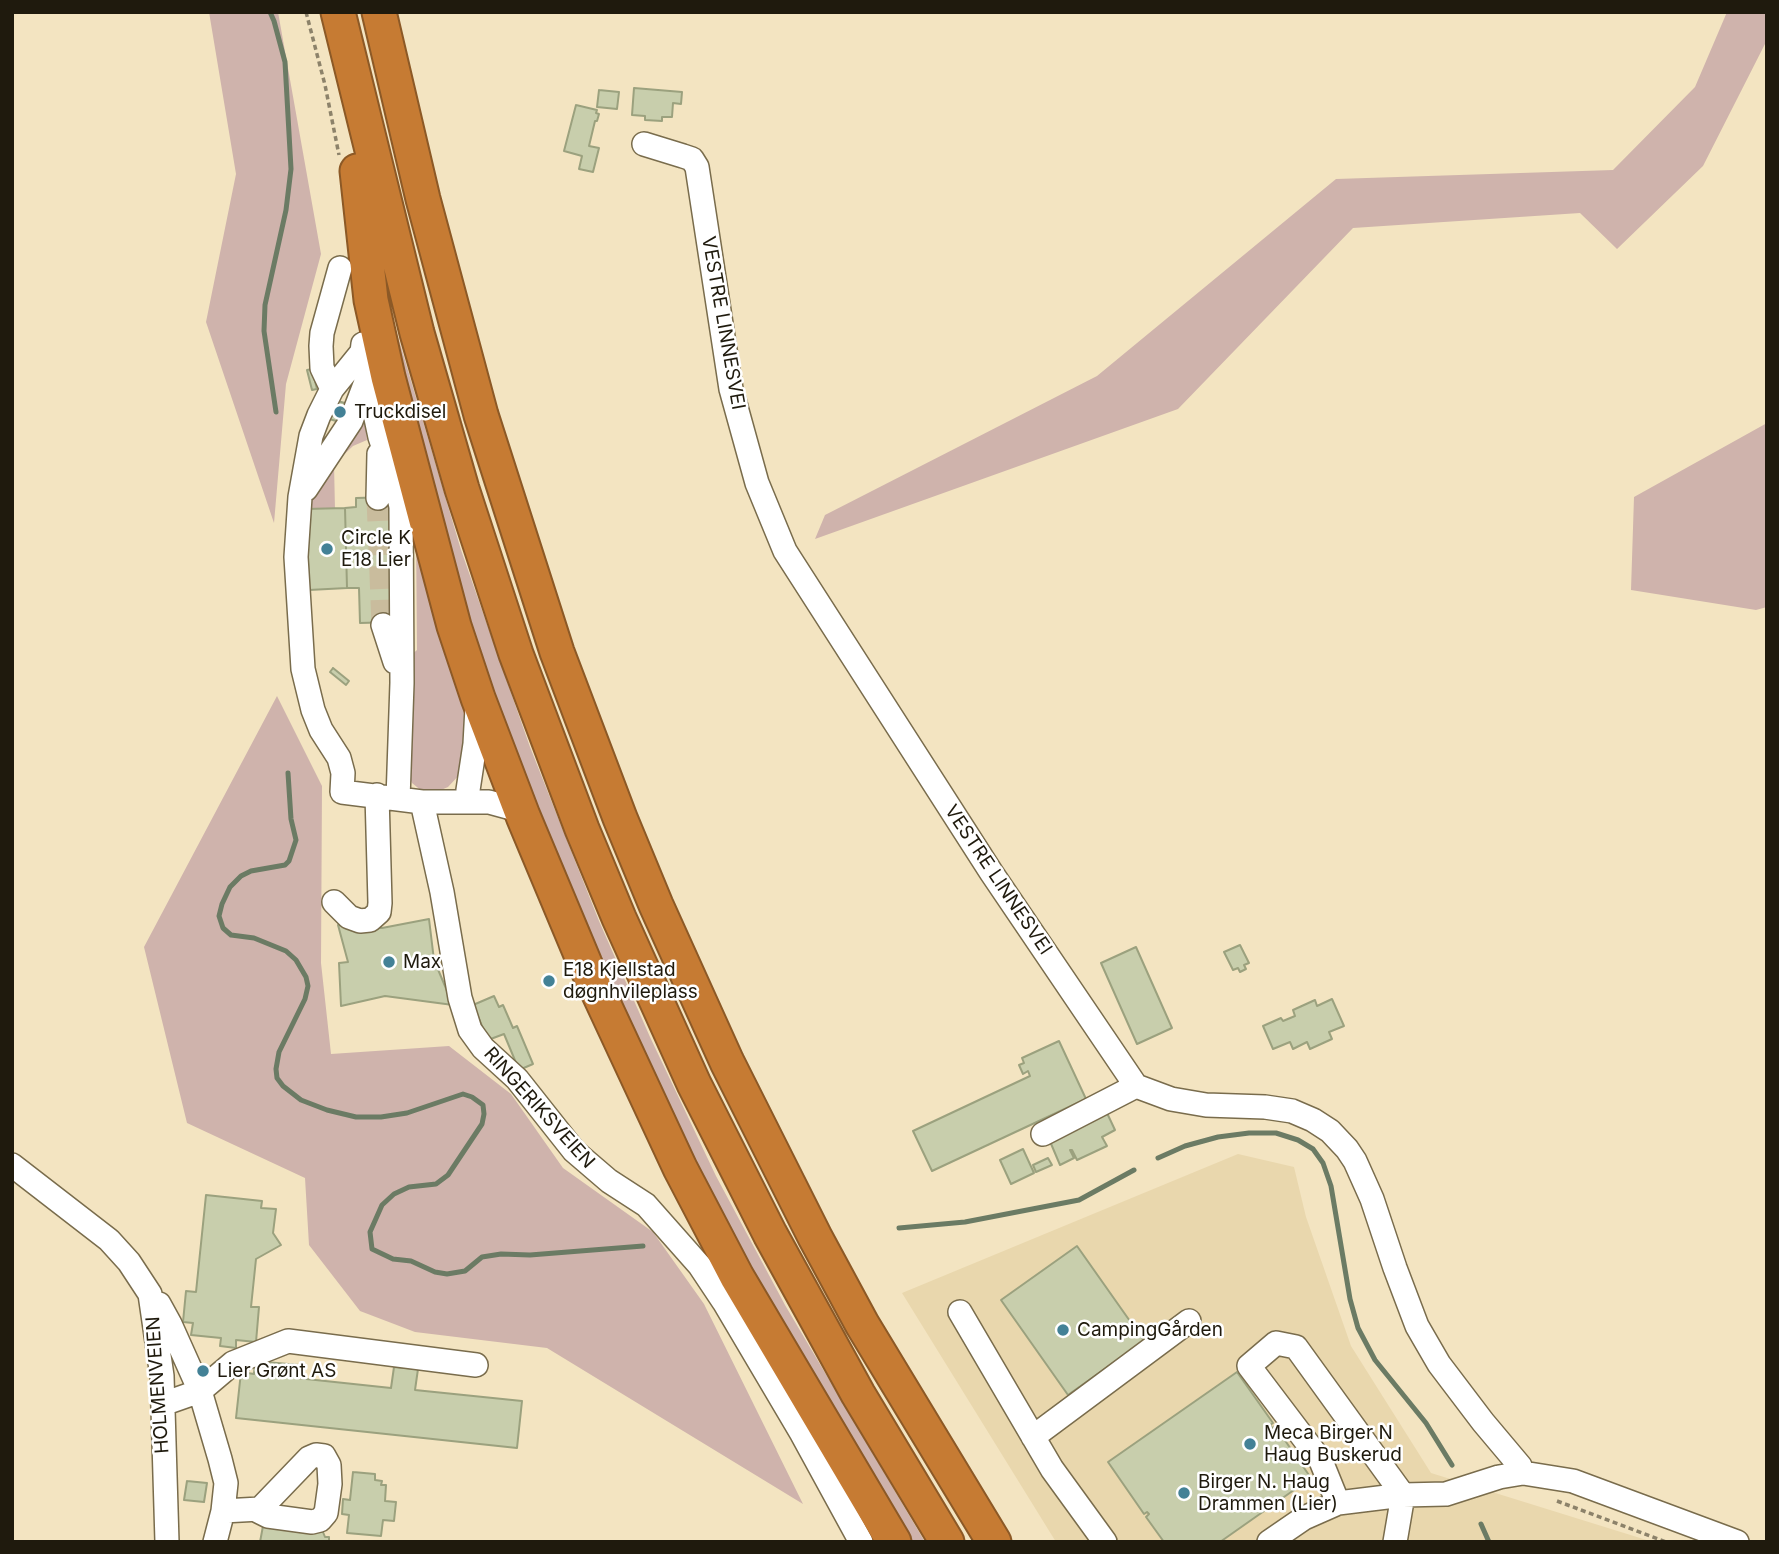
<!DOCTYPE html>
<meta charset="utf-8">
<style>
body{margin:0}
#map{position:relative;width:1779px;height:1554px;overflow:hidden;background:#f3e4c1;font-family:Inter,sans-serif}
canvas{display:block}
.frame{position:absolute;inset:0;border:14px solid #1f1a0d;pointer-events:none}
</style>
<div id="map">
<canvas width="1779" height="1554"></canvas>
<div class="frame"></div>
</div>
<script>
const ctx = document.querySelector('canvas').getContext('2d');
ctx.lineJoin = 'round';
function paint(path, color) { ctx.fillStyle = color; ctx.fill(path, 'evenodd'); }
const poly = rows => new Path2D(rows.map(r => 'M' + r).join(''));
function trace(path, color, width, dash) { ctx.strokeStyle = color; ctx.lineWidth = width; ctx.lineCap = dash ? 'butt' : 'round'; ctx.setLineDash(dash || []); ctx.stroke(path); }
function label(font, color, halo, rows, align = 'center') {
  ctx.font = font + ' Inter,sans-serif'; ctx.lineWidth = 5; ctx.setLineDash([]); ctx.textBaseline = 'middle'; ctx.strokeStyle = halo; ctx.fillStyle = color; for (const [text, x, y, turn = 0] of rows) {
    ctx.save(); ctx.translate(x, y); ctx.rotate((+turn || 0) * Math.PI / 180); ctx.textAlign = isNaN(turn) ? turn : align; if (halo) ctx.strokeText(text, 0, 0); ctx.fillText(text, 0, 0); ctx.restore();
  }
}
paint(poly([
 [1238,1154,1294,1167,1306,1217,1351,1346,1431,1473,1653,1542,1056,1542,902,1293]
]), '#e9d7ad');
paint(poly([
 [209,12,278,12,321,254,286,384,274,523,206,322,236,174],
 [1727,12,1767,12,1767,40,1703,166,1617,249,1580,213,1353,228,1178,409,815,539,825,515,1097,376,1336,179,1613,170,1695,87],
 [390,323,394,323,461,550,530,747,599,921,650,1037,716,1176,785,1305,925,1542,903,1542,838,1435,619,1019,461,619],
 [364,412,367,440,353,446,334,464,335,510,310,510,310,502,321,488,321,474],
 [1767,423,1767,607,1756,610,1631,590,1634,497],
 [416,530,462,696,468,733,462,772,448,787,434,793,423,792,412,783,408,774,410,656,417,650],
 [277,696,322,786,321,963,331,1054,449,1046,511,1094,563,1168,653,1232,704,1304,803,1504,547,1348,415,1332,360,1311,309,1245,305,1178,187,1123,144,947]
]), '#cfb3ac');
trace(poly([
 [270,12,274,21,285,62,291,169,286,210,265,305,264,331,276,412],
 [288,773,291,819,296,840,289,861,285,865,251,871,241,876,230,887,222,904,219,916,223,928,231,935,254,938,286,951,296,960,306,977,308,986,305,999,279,1052,276,1069,277,1078,283,1086,301,1100,327,1110,356,1117,381,1117,407,1113,463,1094,472,1097,483,1105,484,1114,482,1124,448,1175,436,1184,409,1187,394,1194,382,1205,370,1232,372,1249,393,1259,411,1261,435,1272,447,1274,465,1271,482,1257,501,1254,530,1255,643,1246],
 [1158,1158,1185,1146,1218,1137,1249,1133,1276,1133,1298,1140,1313,1149,1323,1163,1331,1186,1350,1299,1358,1328,1375,1360,1426,1423,1452,1465],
 [899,1228,965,1222,1079,1200,1134,1170],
 [1481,1524,1489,1542]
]), '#6b7b64', 5);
const building = poly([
 [634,88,682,92,681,104,673,103,672,117,662,117,662,121,645,120,645,116,632,115,634,88],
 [599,90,619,92,617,109,597,107,599,90],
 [576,105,597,110,596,113,599,114,597,121,595,121,589,146,599,148,593,172,579,169,582,156,564,151,576,105],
 [312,369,317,389,312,390,307,370,312,369],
 [334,400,352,405,347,424,329,419,334,400],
 [393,497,396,622,360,623,359,588,347,588,345,508,356,507,356,498,393,497],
 [345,508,347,588,309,590,306,509,345,508],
 [333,668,349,681,346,685,330,672,333,668],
 [429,919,434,960,453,1005,385,996,341,1006,339,963,348,962,338,925,382,928,429,919],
 [1240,945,1249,963,1244,965,1246,969,1240,972,1238,968,1233,970,1224,952,1240,945],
 [1136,947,1172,1028,1137,1044,1101,963,1136,947],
 [494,996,499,1007,503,1005,513,1028,517,1026,533,1064,519,1070,504,1034,488,1040,473,1005,494,996],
 [1332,999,1344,1026,1329,1032,1332,1039,1310,1049,1307,1042,1293,1049,1290,1042,1273,1049,1263,1026,1281,1018,1283,1021,1295,1016,1293,1010,1315,1000,1317,1006,1332,999],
 [1059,1041,1086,1099,932,1171,913,1131,1030,1076,1028,1071,1023,1074,1019,1065,1024,1063,1022,1058,1059,1041],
 [1107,1113,1115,1130,1102,1137,1107,1146,1077,1160,1072,1150,1070,1150,1074,1158,1060,1165,1049,1139,1107,1113],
 [1023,1149,1034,1173,1011,1184,1000,1160,1023,1149],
 [1048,1158,1052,1165,1036,1172,1033,1165,1048,1158],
 [206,1195,262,1201,261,1208,276,1209,273,1233,281,1245,256,1259,251,1307,259,1307,256,1342,236,1340,236,1348,220,1346,221,1338,191,1335,193,1323,183,1322,186,1291,196,1292,206,1195],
 [1077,1246,1144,1341,1068,1395,1001,1300,1077,1246],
 [255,1361,299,1365,297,1378,391,1388,394,1367,418,1369,415,1390,522,1401,517,1448,236,1418,241,1372,254,1374,255,1361],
 [1237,1372,1273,1423,1270,1425,1272,1428,1275,1426,1311,1478,1220,1542,1164,1542,1146,1517,1149,1514,1147,1512,1144,1514,1108,1462,1237,1372],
 [353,1472,375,1474,375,1480,382,1481,381,1485,386,1485,385,1501,396,1502,394,1521,383,1520,381,1536,347,1533,349,1515,342,1514,343,1499,350,1500,353,1472],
 [187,1481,207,1483,204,1502,184,1500,187,1481],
 [263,1526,323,1532,325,1537,329,1537,329,1542,260,1542,263,1526]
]);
paint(building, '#c8ceac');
trace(building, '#9ba17e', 2);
trace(poly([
 [378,498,383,625]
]), '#c9bc9d', 23, [23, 11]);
const minor = poly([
 [644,144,683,156,692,159,697,167,731,389,757,483,785,551,991,872,1136,1086,1171,1099,1206,1105,1265,1107,1292,1111,1313,1120,1330,1131,1347,1149,1355,1161,1372,1199,1395,1268,1417,1326,1439,1364,1483,1422,1520,1466,1523,1473],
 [363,344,362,352,380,437,397,488,401,507,402,683,398,799],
 [362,352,332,389,319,415,311,436,300,497,296,557,303,669,313,710,321,730,339,758,343,773,342,792,422,802,489,802,511,808,523,816],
 [332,389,322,368,321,346,322,333,340,268],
 [306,489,351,421,367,379],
 [378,498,379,454],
 [383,625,395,662],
 [422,802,442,892,460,998,470,1030,483,1048,517,1079,574,1151,609,1181,646,1205,700,1266,724,1302,802,1434,861,1542],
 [468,802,468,790,475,744,477,708],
 [334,902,349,917,360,921,370,920,379,912,380,903,377,795],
 [1043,1134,1136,1086],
 [12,1165,109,1240,129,1262,150,1294,162,1376,167,1542],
 [159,1304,170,1324,200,1391,220,1459,226,1483,223,1511,215,1542],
 [960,1312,1052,1469,1105,1542],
 [163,1404,200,1391,233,1363,288,1341,476,1365],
 [1033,1437,1189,1321],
 [1338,1503,1321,1461,1249,1366,1276,1343,1296,1347,1403,1495,1395,1542],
 [223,1511,260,1509,309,1458,316,1455,324,1456,329,1465,330,1484,326,1513,320,1520,312,1522,268,1516,256,1510],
 [1269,1542,1304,1518,1338,1503,1403,1495,1446,1494,1499,1477,1523,1473,1573,1481,1737,1542]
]);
const highway = poly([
 [338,12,417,333,462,489,516,654,582,829,619,918,694,1084,770,1234,858,1394,947,1542],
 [379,12,423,199,481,415,557,652,620,818,656,905,727,1062,815,1237,862,1324,994,1542],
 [357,171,371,300,388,377,454,626,478,698,523,816,585,964,680,1168,737,1277,894,1542]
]);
trace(minor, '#796c4c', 26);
trace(highway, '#8c5926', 37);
trace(poly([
 [306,12,325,85,339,155],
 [1557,1501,1666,1542]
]), '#8c826a', 3.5, [5, 3.5]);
trace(minor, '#fff', 23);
trace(highway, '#c67b33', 33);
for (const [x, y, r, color] of [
 [340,412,7,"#438196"],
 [327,549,7,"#438196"],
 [389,962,7,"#438196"],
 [549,981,7,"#438196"],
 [1063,1330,7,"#438196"],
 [203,1371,7,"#438196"],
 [1250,1444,7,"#438196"],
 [1184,1493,7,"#438196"]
]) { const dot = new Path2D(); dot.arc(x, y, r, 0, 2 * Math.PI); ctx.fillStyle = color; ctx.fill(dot); trace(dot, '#fff', 2.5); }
label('19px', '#1f1a0d', '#fff', [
 ["VESTRE LINNESVEI",723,323,80],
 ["VESTRE LINNESVEI",998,880,56],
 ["RINGERIKSVEIEN",539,1108,48],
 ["HOLMENVEIEN",158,1385,-94]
]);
label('19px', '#1f1a0d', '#fff', [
 ["Truckdisel",354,412],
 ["Circle K",341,538],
 ["E18 Lier",341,560],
 ["Max",403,962],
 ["E18 Kjellstad",563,970],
 ["døgnhvileplass",563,992],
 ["CampingGården",1077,1330],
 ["Lier Grønt AS",217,1371],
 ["Meca Birger N",1264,1433],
 ["Haug Buskerud",1264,1455],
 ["Birger N. Haug",1198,1482],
 ["Drammen (Lier)",1198,1504]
], 'left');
</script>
